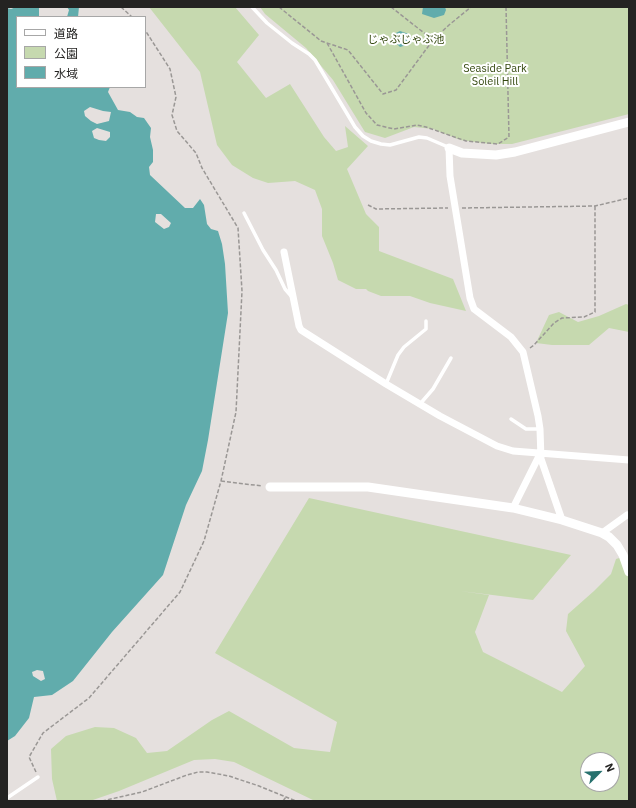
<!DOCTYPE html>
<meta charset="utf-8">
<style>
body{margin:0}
#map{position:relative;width:636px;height:808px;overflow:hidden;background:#e5e0de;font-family:"IBM Plex Sans","Noto Sans JP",sans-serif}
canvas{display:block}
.frame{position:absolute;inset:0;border:8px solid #242322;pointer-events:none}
.legend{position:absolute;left:16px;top:16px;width:130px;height:72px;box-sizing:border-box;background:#fff;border:1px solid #a7a7a7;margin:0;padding:5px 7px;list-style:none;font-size:12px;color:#242322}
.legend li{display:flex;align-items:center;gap:8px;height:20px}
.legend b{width:20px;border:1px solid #a7a7a7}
.north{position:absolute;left:580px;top:752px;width:40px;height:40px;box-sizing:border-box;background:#fff;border:1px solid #a7a7a7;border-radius:50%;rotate:66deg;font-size:11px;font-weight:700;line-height:16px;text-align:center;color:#242322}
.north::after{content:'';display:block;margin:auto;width:14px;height:18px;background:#27716e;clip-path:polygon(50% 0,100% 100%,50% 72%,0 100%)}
</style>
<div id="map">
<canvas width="636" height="808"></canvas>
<div class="frame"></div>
<ul class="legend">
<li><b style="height:5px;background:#fff"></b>道路</li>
<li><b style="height:11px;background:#c6d9af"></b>公園</li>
<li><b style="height:11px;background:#61acac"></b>水域</li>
</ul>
<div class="north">N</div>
</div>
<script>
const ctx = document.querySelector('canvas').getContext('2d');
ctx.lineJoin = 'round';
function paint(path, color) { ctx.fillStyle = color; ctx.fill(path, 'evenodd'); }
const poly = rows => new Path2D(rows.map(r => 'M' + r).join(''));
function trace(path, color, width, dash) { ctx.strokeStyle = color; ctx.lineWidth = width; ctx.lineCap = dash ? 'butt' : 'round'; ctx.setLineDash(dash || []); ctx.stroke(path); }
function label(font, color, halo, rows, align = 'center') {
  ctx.font = font + ' "IBM Plex Sans","Noto Sans JP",sans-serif'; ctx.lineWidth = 4; ctx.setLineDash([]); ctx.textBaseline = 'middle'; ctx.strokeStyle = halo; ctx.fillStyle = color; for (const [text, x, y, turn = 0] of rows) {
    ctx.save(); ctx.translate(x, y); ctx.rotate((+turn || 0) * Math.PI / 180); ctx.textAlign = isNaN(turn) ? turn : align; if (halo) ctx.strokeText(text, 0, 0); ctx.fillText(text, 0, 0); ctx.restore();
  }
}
paint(poly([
 [149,7,235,7,259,35,237,62,266,98,290,84,324,137,336,151,348,147,345,126,368,146,347,169,366,214,379,227,379,251,453,279,466,311,430,303,410,296,381,296,368,291,366,289,356,289,338,280,333,263,322,236,322,209,315,190,295,181,268,183,253,178,232,165,217,145,200,72],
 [260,7,629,7,629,114,512,144,491,144,460,140,433,129,414,127,385,138,365,132,333,80,306,48,265,14],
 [626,304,629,305,629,332,609,328,589,345,552,345,536,343,549,315,559,312,578,322,599,316],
 [309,498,571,555,533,600,460,591,489,595,475,632,483,652,562,692,585,666,566,631,568,614,594,591,611,574,616,559,629,555,629,801,315,801,234,762,215,759,194,760,119,791,90,801,57,801,52,779,51,749,66,736,95,727,114,728,136,738,147,753,167,751,212,720,229,711,294,748,330,752,337,722,215,653],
 [588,760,612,760,612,784,588,784]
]), '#c6d9af');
paint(poly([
 [16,7,39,7,39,17,17,17,17,87,110,87,108,92,118,110,130,112,137,117,144,118,151,128,150,137,153,150,153,162,149,167,150,175,185,208,193,208,200,199,204,205,207,224,211,229,218,231,222,244,225,264,228,313,208,440,202,471,186,505,163,575,112,632,73,681,52,695,34,697,29,718,15,736,7,741,7,8,11,9],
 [90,107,103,111,111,112,109,121,97,124,91,121,85,116,84,111],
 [97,128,110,132,110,137,106,141,99,140,94,138,92,131],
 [156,214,161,214,171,223,169,227,164,229,155,222],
 [37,670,43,671,45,679,41,681,33,676,32,672],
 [67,7,79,7,78,17,67,17,69,10],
 [423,7,445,7,446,10,444,15,434,18,422,14],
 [400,31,409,34,412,42,410,44,400,47,396,43,395,38,396,33]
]), '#61acac');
trace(poly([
 [121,7,132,17],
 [279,7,321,41,348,50,383,94,396,90,433,40,449,25,471,7],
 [391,7,433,40],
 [327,43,366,113,377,125,394,129,417,125,426,127,466,141,498,144,509,137,506,7],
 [368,205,376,209,448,208],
 [462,208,595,206,629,198],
 [530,348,534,345,554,323,562,318,584,317,595,312,595,206],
 [221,481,262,486],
 [36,772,29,757,43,733,89,698,180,592,204,541,221,481,236,412,242,291,238,228,202,168,196,153,177,131,172,115,176,97,170,69,145,30],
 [102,801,142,792,187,775,198,772,207,772,229,776,259,786,296,801],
 [283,801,286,797]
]), '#9a9795', 1.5, [4, 2]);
trace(poly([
 [252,7,267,23,292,43,309,54,315,60,355,127,363,136,371,141,381,144,390,145,419,137,427,138,448,147],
 [244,213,263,250,276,270,285,289,292,297],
 [386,384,398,355,404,347,426,329,426,321],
 [420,404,433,389,451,358],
 [511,419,526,429,540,429],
 [7,798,38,777]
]), '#fff', 3.5);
trace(poly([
 [449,148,450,176,470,298,474,309,511,337,523,352,538,416,540,429,541,459,562,520],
 [284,252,299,326,301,330,386,384,440,416,497,446,513,451,629,460],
 [513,508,540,454],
 [602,533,627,515]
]), '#fff', 7);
trace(poly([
 [449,148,462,153,496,155,515,152,629,122],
 [270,487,368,487,513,508,562,520,602,533,609,537,617,545,623,555,629,572]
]), '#fff', 9);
label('11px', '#34480f', '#fff', [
 ["じゃぶじゃぶ池",406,40],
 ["Seaside Park",495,69],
 ["Soleil Hill",495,82]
]);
</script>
